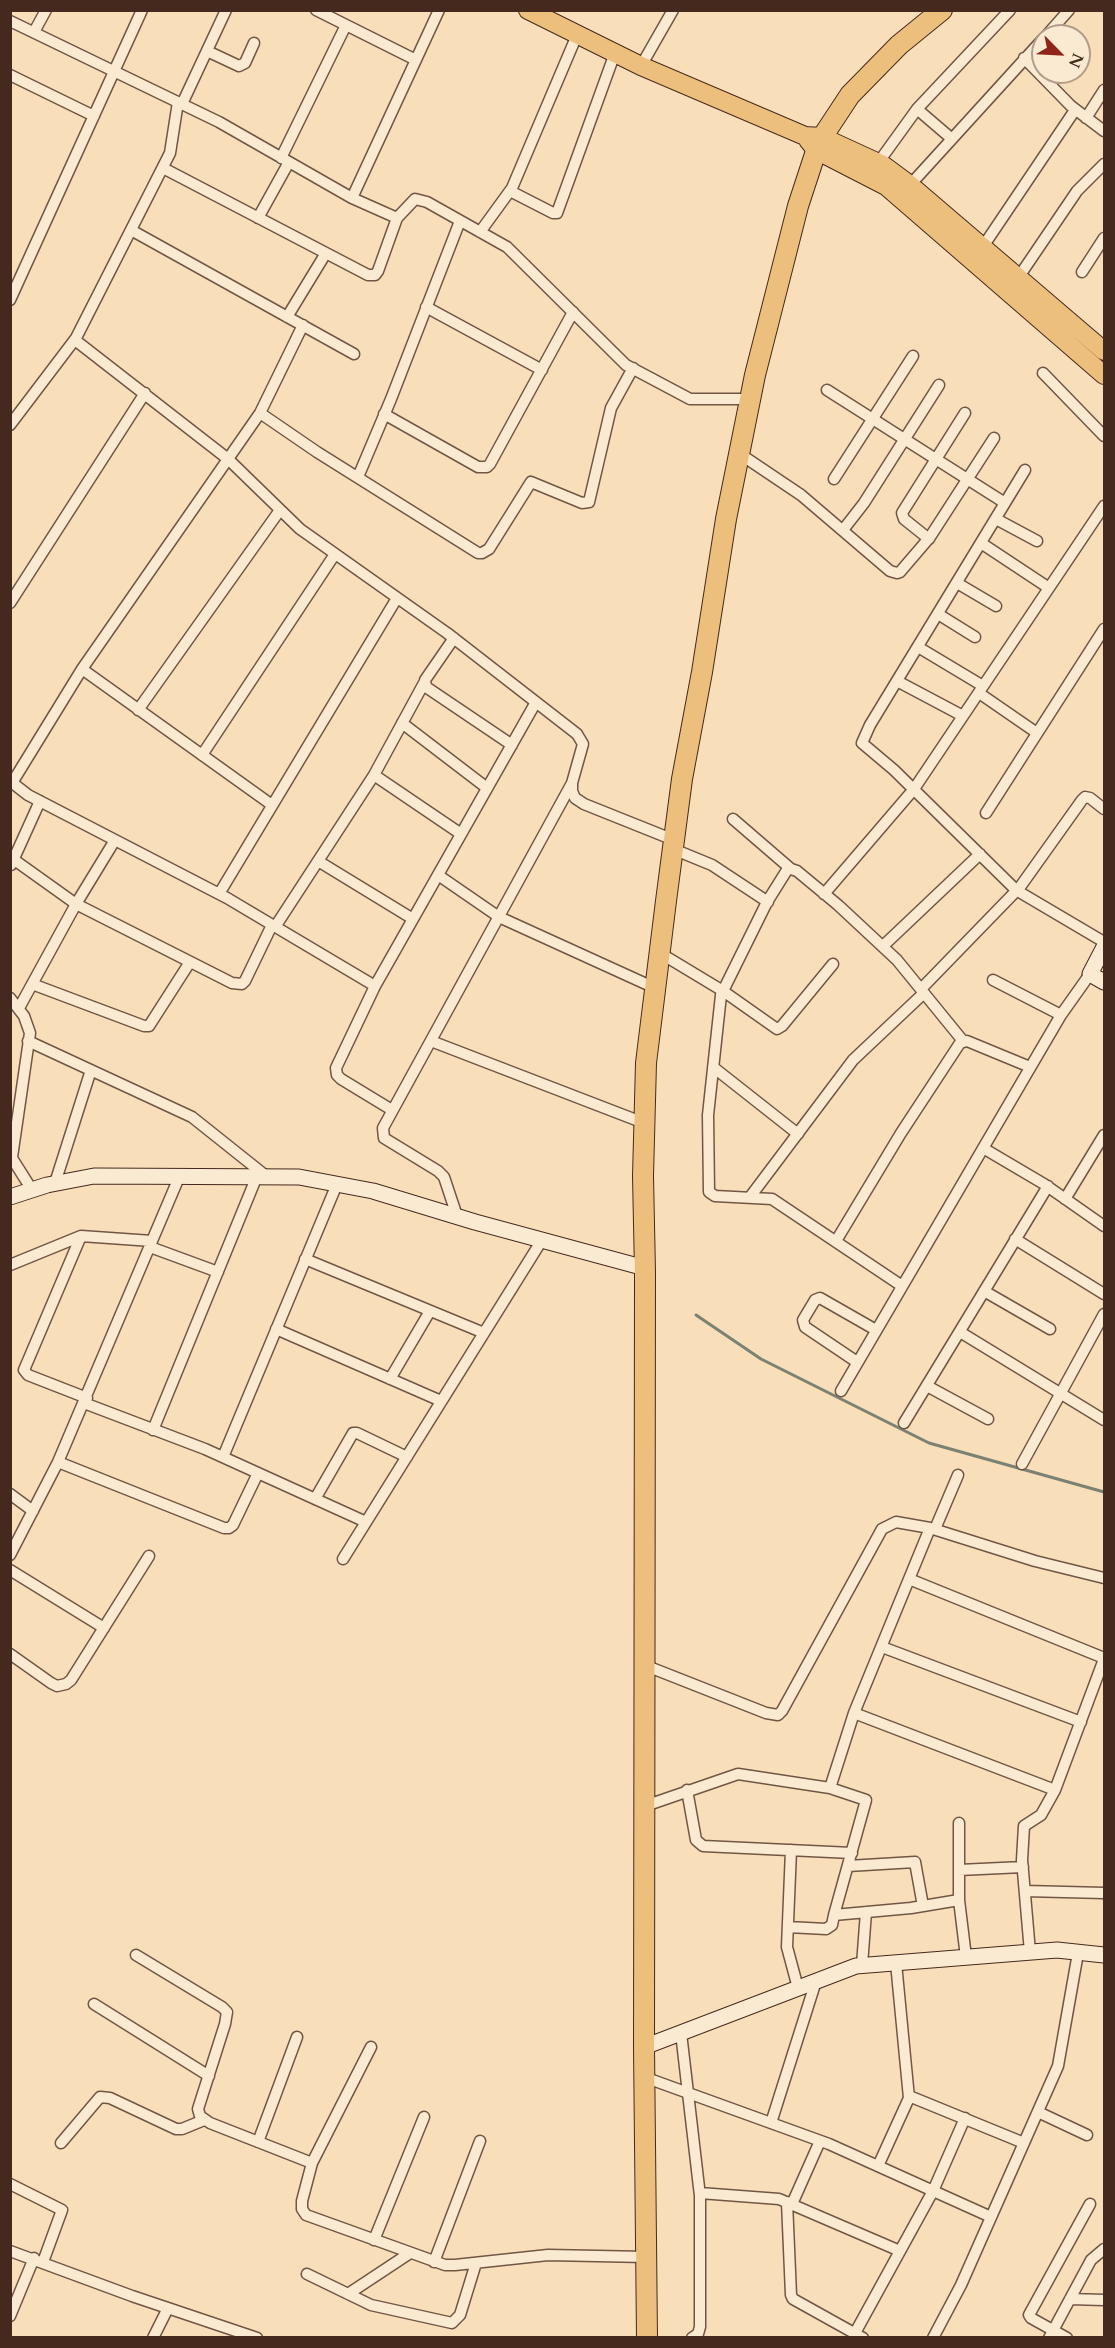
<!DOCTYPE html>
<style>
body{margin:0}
#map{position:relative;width:1115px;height:2348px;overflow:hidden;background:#f8deb9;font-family:Cardo,serif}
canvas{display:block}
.frame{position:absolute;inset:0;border:12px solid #46291e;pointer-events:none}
.north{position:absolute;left:1031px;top:24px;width:60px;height:60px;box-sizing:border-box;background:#faead2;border:2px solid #b29d8a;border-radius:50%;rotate:114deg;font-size:16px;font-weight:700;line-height:24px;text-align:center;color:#46291e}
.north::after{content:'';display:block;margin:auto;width:21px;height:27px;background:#8f2418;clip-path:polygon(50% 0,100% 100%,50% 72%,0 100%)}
</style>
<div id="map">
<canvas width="1115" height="2348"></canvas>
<div class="frame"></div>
<div class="north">N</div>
</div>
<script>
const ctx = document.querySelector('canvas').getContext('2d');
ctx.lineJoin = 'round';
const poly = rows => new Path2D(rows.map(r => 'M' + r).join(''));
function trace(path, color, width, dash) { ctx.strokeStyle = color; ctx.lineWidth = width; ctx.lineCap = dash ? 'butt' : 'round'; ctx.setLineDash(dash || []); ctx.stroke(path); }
trace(poly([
 [696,1315,761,1359,929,1443,1104,1492]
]), '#7b8173', 3);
const street = poly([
 [316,10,416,60],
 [10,21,219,122,352,198,397,218,415,199,427,202,507,247,626,365,690,399,751,399],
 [34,32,46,10],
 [1046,36,1069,10],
 [207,51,239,66,245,63,254,43],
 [1024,58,1071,106,1104,131],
 [641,66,673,10],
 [10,75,94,116],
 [182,104,226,10],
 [917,109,952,139],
 [1086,118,1104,90],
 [281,158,346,25],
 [878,163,917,109,1010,10],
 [163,168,368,275,375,275,378,271,397,218],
 [910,185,1043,39],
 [510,191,553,213,557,213,615,53],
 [352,198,439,10],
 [258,218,289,162],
 [131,230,354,354],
 [480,232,512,188,577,35],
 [980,251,1075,110],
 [1082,272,1104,238],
 [1016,281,1077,191,1104,164],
 [10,300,142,10],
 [426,307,542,370],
 [287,317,326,253],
 [75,340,228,459,300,529,447,633,577,734,583,744,572,783,572,791,575,798,584,804,674,840],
 [1043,373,1104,436],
 [827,390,1005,503],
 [260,413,317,452,478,553,482,553,489,549,531,482,582,503,589,502,611,408,633,368],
 [384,414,478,467,487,467,490,464,573,312],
 [10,425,76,338,170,153,178,102],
 [740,454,801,495,890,571,897,573,900,572,930,537,994,438],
 [1025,470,870,725,862,743,894,770,1016,890,1104,942],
 [358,477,391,399,460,221],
 [834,479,913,356],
 [996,519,1037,541],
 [843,530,864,503,939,385],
 [929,539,904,519,902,513,965,413],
 [981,543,1049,588],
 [957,583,996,606],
 [10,603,145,393],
 [938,614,975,637],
 [454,638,425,680,426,687,512,745],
 [918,647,983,686],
 [82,669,272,805],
 [897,681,963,716],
 [424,683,374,775,461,834],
 [979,693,1037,733],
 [138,710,280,510],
 [402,723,487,788],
 [202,755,335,554],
 [10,781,28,795,227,898,375,986],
 [12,783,82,669,260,413,303,325],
 [986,813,1104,629],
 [733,819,791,869],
 [673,849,712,865,768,902],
 [13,859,76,904,232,983,242,984,245,981,272,925],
 [318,861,413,919],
 [11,865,40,801],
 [438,875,499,917,655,988],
 [219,894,397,598],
 [824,894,914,789,1104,506],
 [275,927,374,775],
 [883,946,980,854],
 [660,953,723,991,777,1029,782,1026,833,964],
 [993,980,1061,1015],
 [32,984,144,1026,149,1026,190,962],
 [921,989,1020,887,1082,800,1085,797,1090,798,1104,809],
 [10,998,24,1016,30,1033,12,1157],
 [19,1008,76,904,115,840],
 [28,1041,192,1117,266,1176],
 [431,1041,644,1123],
 [713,1067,798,1134],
 [392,1110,341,1079,337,1075,336,1068,375,986,536,702],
 [983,1148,1044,1184,1104,1226],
 [10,1155,32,1190],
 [55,1183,91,1070],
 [750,1197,853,1060,924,993],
 [1065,1199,1104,1135],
 [457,1216,444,1177,438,1171,384,1138,383,1128,572,783],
 [81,1236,24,1370,28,1375,87,1398],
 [1015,1239,1104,1294],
 [836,1241,901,1133,960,1043,967,1041,1030,1067],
 [150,1247,218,1272],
 [305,1259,484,1333],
 [10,1265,81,1236,152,1241],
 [902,1286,772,1199,715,1196,709,1192,708,1115,721,995,767,902,787,870,791,869,797,871,838,905,897,960,963,1041],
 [984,1291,1050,1329],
 [276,1329,441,1401],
 [960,1332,1104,1420],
 [857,1362,805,1327,803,1320,815,1300,820,1298,876,1330],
 [390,1379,430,1311],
 [927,1386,988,1419],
 [841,1391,1061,1015,1090,974],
 [84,1403,205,1449,366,1522],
 [904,1423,1048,1186],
 [153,1430,257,1176],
 [223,1457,337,1184],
 [58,1462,224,1528,229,1528,233,1525,258,1473],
 [1022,1464,1104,1314],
 [10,1494,33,1511],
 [315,1499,353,1433,357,1433,407,1457],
 [935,1529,958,1475],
 [10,1555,58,1462,180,1175],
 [343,1559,542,1240],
 [10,1570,104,1628],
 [909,1579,1104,1658],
 [882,1647,1081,1722],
 [10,1654,51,1683,57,1686,66,1684,71,1680,149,1556],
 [644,1665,766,1713,778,1715,782,1711,882,1529,896,1522,930,1528],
 [854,1713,1055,1790],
 [687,1790,696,1840,703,1846,852,1853],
 [645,1806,738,1774,830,1788],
 [959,1823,959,1900],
 [791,1850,787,1947,798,1988],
 [848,1866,915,1862,923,1906],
 [959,1870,1023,1867],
 [1025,1891,1104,1893],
 [788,1927,826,1929,832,1925,834,1915],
 [1030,1952,1022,1860,1024,1826,1041,1815,1055,1790,1104,1659],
 [136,1955,222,2007,227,2012,225,2024,198,2109,200,2116,210,2123,312,2163],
 [966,1957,959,1900,911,1908,834,1915,866,1800,830,1788,854,1713,930,1528,1035,1561,1104,1578],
 [862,1965,866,1912],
 [94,2004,209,2076],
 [681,2033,700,2196,700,2327,698,2334,692,2338],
 [371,2047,312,2163,302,2201,302,2209,306,2215,445,2265,455,2265,548,2255,646,2257],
 [644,2077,829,2144,991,2217],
 [909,2096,1024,2143],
 [1038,2112,1087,2135],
 [771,2123,816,1981],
 [258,2142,297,2037],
 [61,2143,100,2097,110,2098,176,2129,182,2129,204,2120],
 [878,2166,909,2098,896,1963],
 [10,2184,62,2210,43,2262],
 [700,2193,779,2199,900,2251],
 [787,2202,791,2295,793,2299,863,2338],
 [792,2204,820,2141],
 [374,2240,424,2117],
 [10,2251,132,2296,257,2338],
 [434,2262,480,2141],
 [307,2274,371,2305,452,2323,460,2315,476,2263],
 [348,2294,410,2253],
 [1070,2299,1104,2300],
 [10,2316,34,2258],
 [855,2333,933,2191,965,2118],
 [153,2338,168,2308],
 [933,2338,961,2285,1058,2066,1078,1953],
 [1049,2338,1091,2260,1104,2249],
 [1067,2338,1031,2318,1029,2315,1090,2204]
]);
const secondary = poly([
 [1104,947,1090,974,1104,982],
 [10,1197,47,1185,94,1176,299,1177,373,1191,475,1222,645,1268],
 [644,2047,856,1966,1057,1950,1104,1955]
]);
const primary = poly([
 [528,10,641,66,805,136,822,137,883,165,910,185,1104,351],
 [808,140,816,150,886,186,1104,375]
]);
const highway = poly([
 [647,2338,644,2047,645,1272,643,1176,646,1063,666,901,682,779,702,672,726,519,755,375,798,206,819,142,850,95,899,45,942,10]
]);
trace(street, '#725645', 13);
trace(secondary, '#46291e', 17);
trace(primary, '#46291e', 20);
trace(highway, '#46291e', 22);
trace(street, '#faead2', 10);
trace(secondary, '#faead2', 15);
trace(primary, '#ecbf7c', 18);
trace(highway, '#ecbf7c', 20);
</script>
